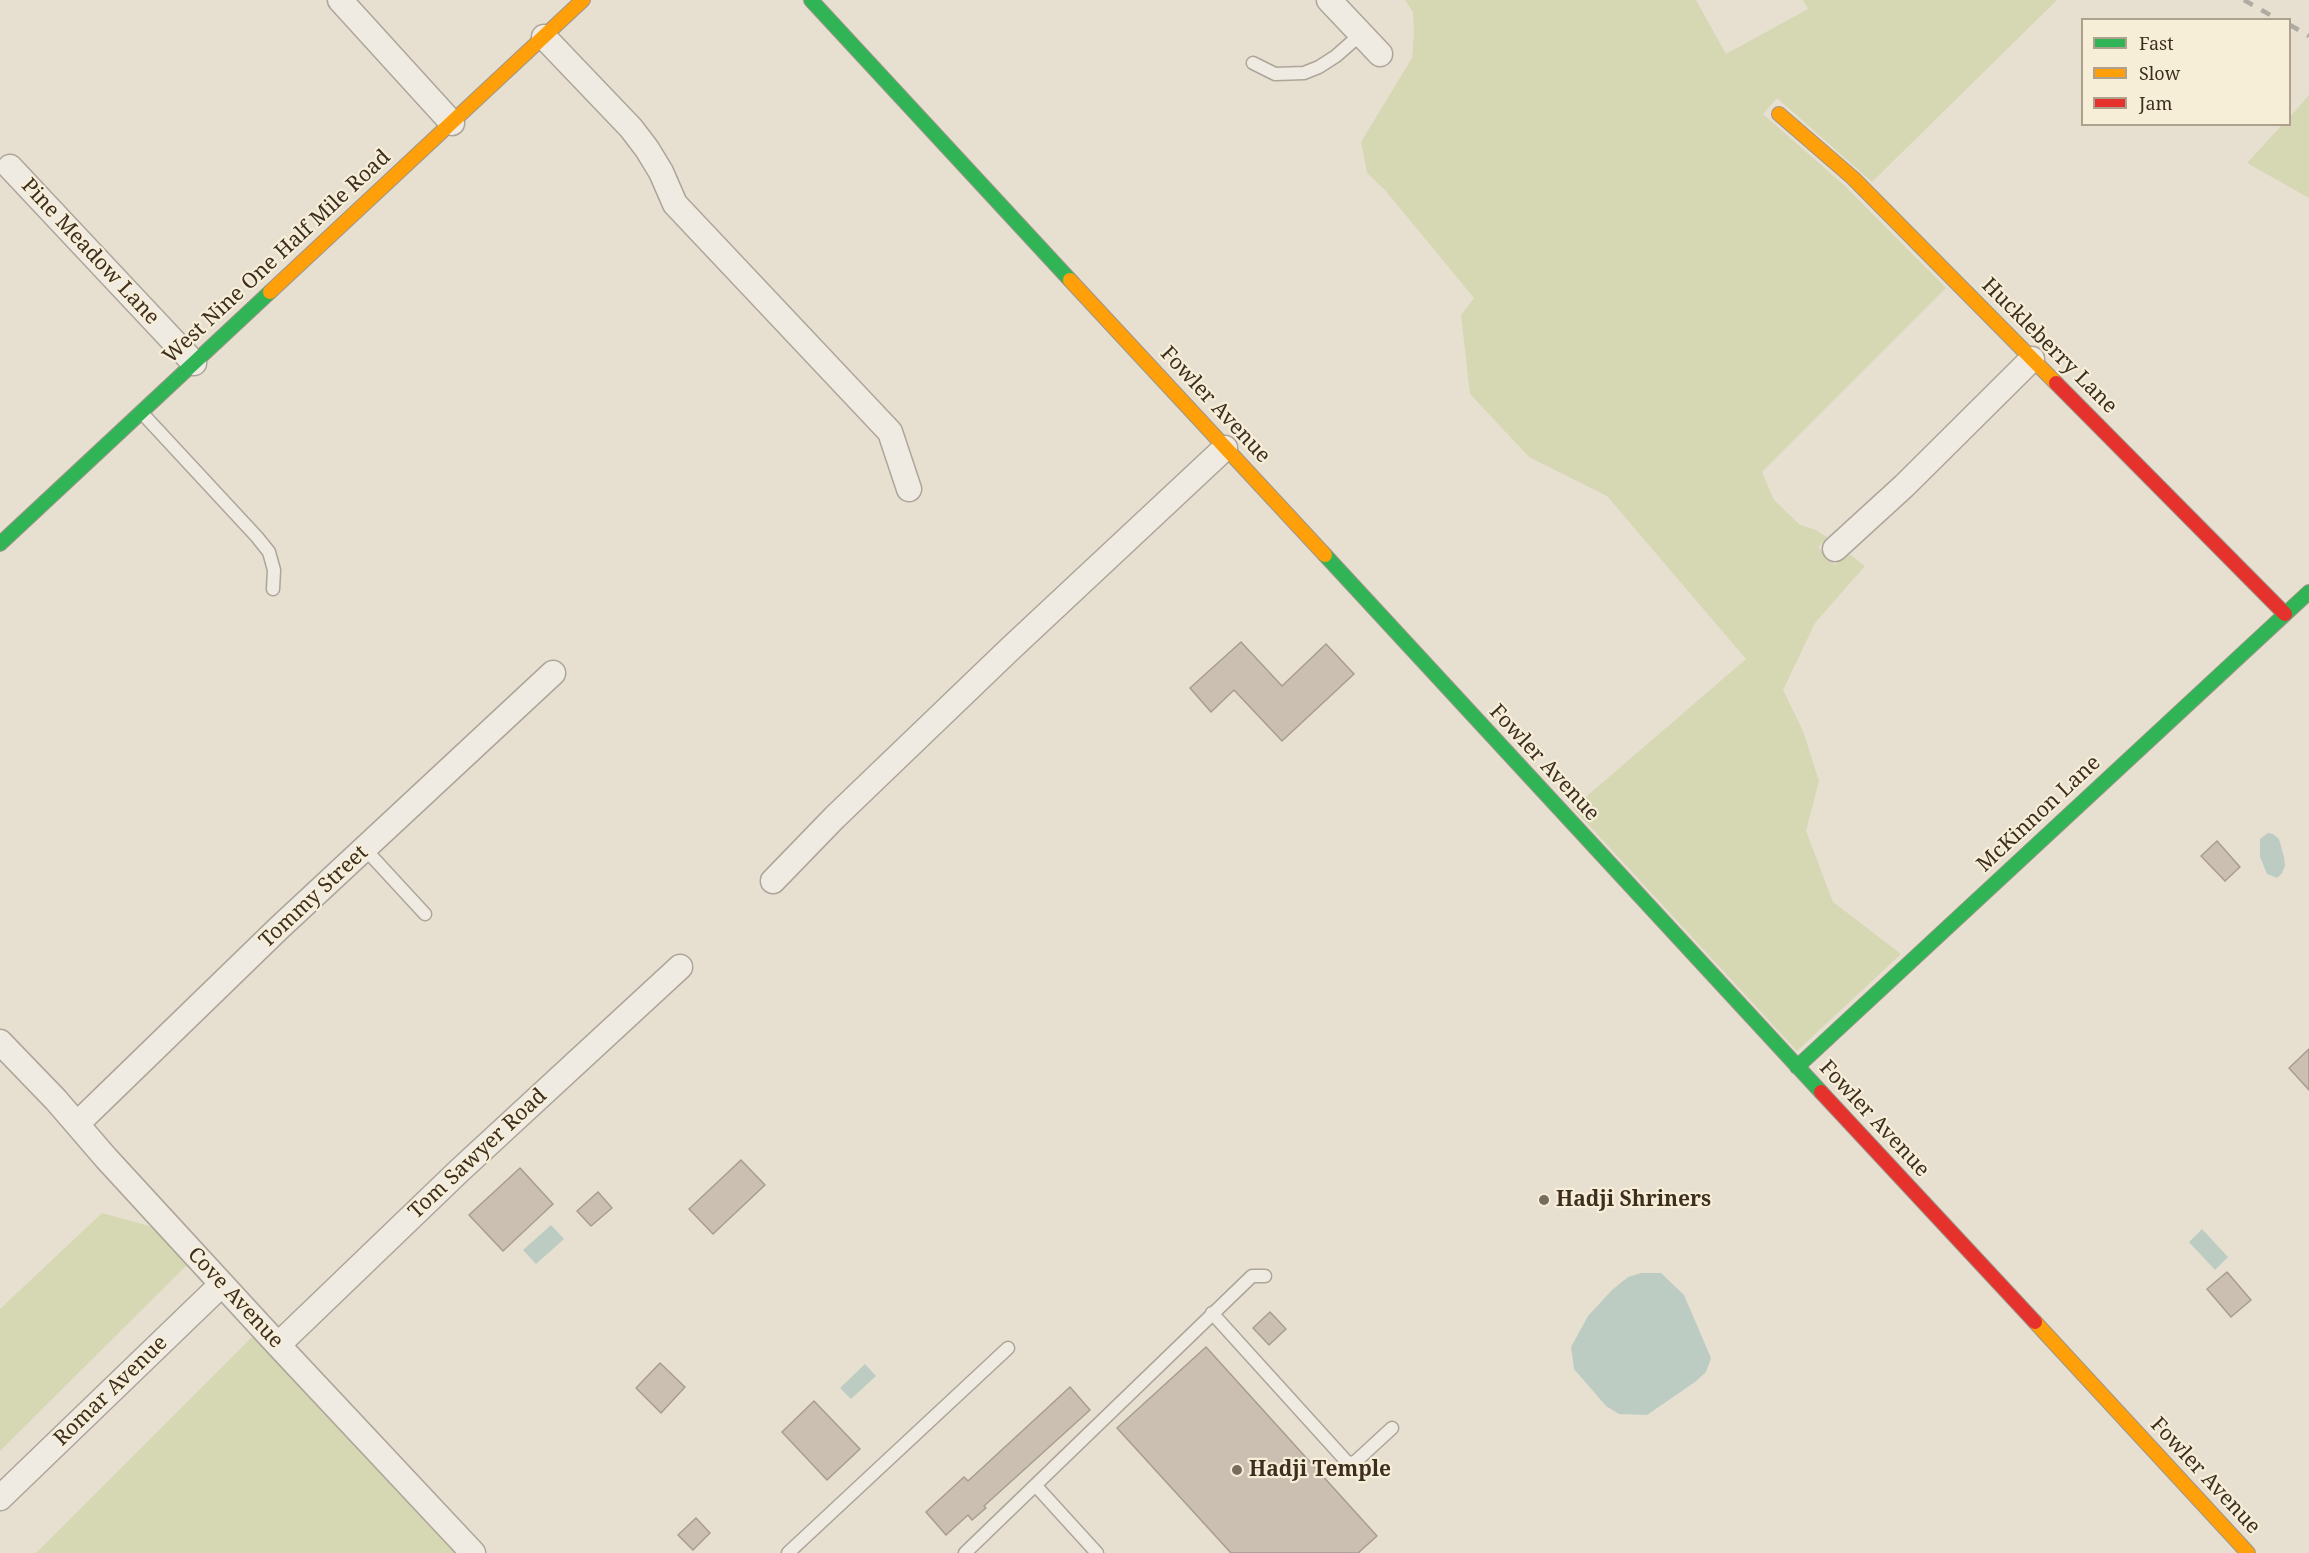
<!DOCTYPE html>
<style>
body{margin:0}
#map{position:relative;width:2309px;height:1553px;overflow:hidden;background:#e7e0d1;font-family:"Noto Serif",serif}
canvas{display:block}
.legend{position:absolute;left:2081px;top:18px;width:210px;height:108px;box-sizing:border-box;background:#f7eed8;border:2px solid #ada18e;margin:0;padding:8px 10px;list-style:none;font-size:18px;color:#3d2e20}
.legend li{display:flex;align-items:center;gap:12px;height:30px}
.legend b{width:30px;border:2px solid #ada18e}
</style>
<div id="map">
<canvas width="2309" height="1553"></canvas>
<ul class="legend">
<li><b style="height:8px;background:#30b455"></b>Fast</li>
<li><b style="height:8px;background:#ff9f0a"></b>Slow</li>
<li><b style="height:8px;background:#e5322d"></b>Jam</li>
</ul>
</div>
<script>
const ctx = document.querySelector('canvas').getContext('2d');
ctx.lineJoin = 'round';
function paint(path, color) { ctx.fillStyle = color; ctx.fill(path, 'evenodd'); }
const poly = rows => new Path2D(rows.map(r => 'M' + r).join(''));
function trace(path, color, width, dash) { ctx.strokeStyle = color; ctx.lineWidth = width; ctx.lineCap = dash ? 'butt' : 'round'; ctx.setLineDash(dash || []); ctx.stroke(path); }
function label(font, color, halo, rows, align = 'center') {
  ctx.font = font + ' "Noto Serif",serif'; ctx.lineWidth = 4.5; ctx.setLineDash([]); ctx.textBaseline = 'middle'; ctx.strokeStyle = halo; ctx.fillStyle = color; for (const [text, x, y, turn = 0] of rows) {
    ctx.save(); ctx.translate(x, y); ctx.rotate((+turn || 0) * Math.PI / 180); ctx.textAlign = isNaN(turn) ? turn : align; if (halo) ctx.strokeText(text, 0, 0); ctx.fillText(text, 0, 0); ctx.restore();
  }
}
paint(poly([
 [1405,0,1696,0,1726,54,1808,9,1803,0,2057,0,1872,182,1777,98,1763,114,1845,186,1946,288,1762,472,1774,500,1800,525,1816,530,1828,538,1818,547,1835,565,1848,553,1865,566,1815,623,1783,690,1803,731,1819,781,1806,831,1833,902,1901,954,1797,1051,1573,808,1746,659,1607,496,1529,457,1470,394,1461,315,1474,298,1385,190,1367,173,1361,142,1412,58,1414,33,1413,12],
 [2309,95,2309,198,2247,163,2282,125,2290,124,2290,117],
 [102,1213,156,1228,189,1263,0,1451,0,1309],
 [254,1335,458,1553,36,1553]
]), '#d6d7b3');
paint(poly([
 [2268,833,2273,834,2279,839,2284,857,2285,866,2282,873,2277,878,2267,874,2260,857,2260,839],
 [551,1225,564,1239,536,1264,523,1250],
 [2202,1229,2228,1257,2215,1270,2189,1242],
 [1641,1273,1661,1273,1684,1295,1711,1358,1706,1372,1695,1382,1647,1415,1619,1414,1606,1406,1574,1369,1571,1347,1588,1316,1612,1290,1628,1277],
 [865,1364,876,1376,851,1399,840,1388]
]), '#bcccc2');
const building = poly([
 [1241,642,1282,686,1326,644,1354,674,1282,741,1234,690,1211,712,1190,688,1241,642],
 [2217,841,2240,867,2225,881,2201,856,2217,841],
 [2309,1049,2309,1090,2289,1068,2309,1049],
 [741,1160,765,1185,713,1234,689,1209,741,1160],
 [520,1168,553,1204,503,1251,469,1215,520,1168],
 [598,1192,612,1208,591,1226,577,1211,598,1192],
 [2227,1272,2251,1300,2231,1317,2207,1289,2227,1272],
 [1270,1312,1286,1329,1269,1345,1253,1328,1270,1312],
 [1206,1347,1377,1536,1358,1553,1231,1553,1117,1428,1206,1347],
 [660,1363,685,1387,661,1413,636,1388,660,1363],
 [1070,1387,1090,1410,984,1506,986,1508,972,1520,968,1515,946,1535,926,1512,964,1477,968,1481,1070,1387],
 [814,1401,860,1449,827,1480,782,1432,814,1401],
 [696,1518,710,1533,693,1550,678,1535,696,1518]
]);
paint(building, '#cbbfb2');
trace(building, '#a89c90', 1.5);
const lane = poly([
 [1253,63,1275,74,1304,73,1319,67,1336,56,1361,34],
 [142,413,257,537,269,552,274,570,273,589],
 [365,849,425,914],
 [1212,1313,1347,1462,1354,1463,1392,1428],
 [1036,1486,1097,1553],
 [788,1553,1008,1348],
 [965,1553,1252,1276,1265,1276]
]);
const street = poly([
 [340,0,452,123],
 [1329,0,1380,54],
 [544,37,631,128,647,149,661,172,675,204,890,432,909,489],
 [10,167,194,363],
 [1835,549,1904,486,2032,359],
 [773,881,835,817,1010,649,1225,448],
 [0,1042,56,1100,106,1158,278,1345,473,1553],
 [77,1124,279,928,553,673],
 [278,1345,459,1171,680,967],
 [0,1498,222,1284]
]);
const fast = poly([
 [811,0,1070,280],
 [0,544,270,292],
 [1325,555,1821,1092],
 [1797,1067,2309,592]
]);
const slow = poly([
 [1779,114,1853,178,2056,383],
 [1070,280,1325,555],
 [270,292,583,0],
 [2035,1322,2248,1553]
]);
const jam = poly([
 [2056,383,2285,614],
 [1821,1092,2035,1322]
]);
trace(lane, '#ada599', 15);
trace(street, '#ada599', 27);
trace(fast, '#9c958a', 16);
trace(slow, '#9c958a', 16);
trace(jam, '#9c958a', 16);
trace(lane, '#efebe3', 12);
trace(street, '#efebe3', 24);
trace(fast, '#30b455', 14);
trace(slow, '#ff9f0a', 14);
trace(jam, '#e5322d', 14);
trace(poly([
 [2244,0,2279,20],
 [2290,25,2309,36]
]), '#afaaa2', 4.5, [10, 10]);
for (const [x, y, r, color] of [
 [1544,1200,6,"#786c5e"],
 [1237,1470,6,"#786c5e"]
]) { const dot = new Path2D(); dot.arc(x, y, r, 0, 2 * Math.PI); ctx.fillStyle = color; ctx.fill(dot); trace(dot, '#f7eed8', 2); }
label('21px', '#3d2e20', '#f7eed8', [
 ["Pine Meadow Lane",90,252,47],
 ["West Nine One Half Mile Road",277,257,-43],
 ["Huckleberry Lane",2049,346,45],
 ["Fowler Avenue",1215,405,47],
 ["Fowler Avenue",1544,763,47],
 ["McKinnon Lane",2039,814,-43],
 ["Tommy Street",314,897,-43],
 ["Fowler Avenue",1874,1119,47],
 ["Tom Sawyer Road",478,1154,-43],
 ["Cove Avenue",235,1298,47],
 ["Romar Avenue",111,1391,-44],
 ["Fowler Avenue",2205,1476,47]
]);
label('bold 21px', '#3d2e20', '#f7eed8', [
 ["Hadji Shriners",1556,1200],
 ["Hadji Temple",1249,1470]
], 'left');
</script>
